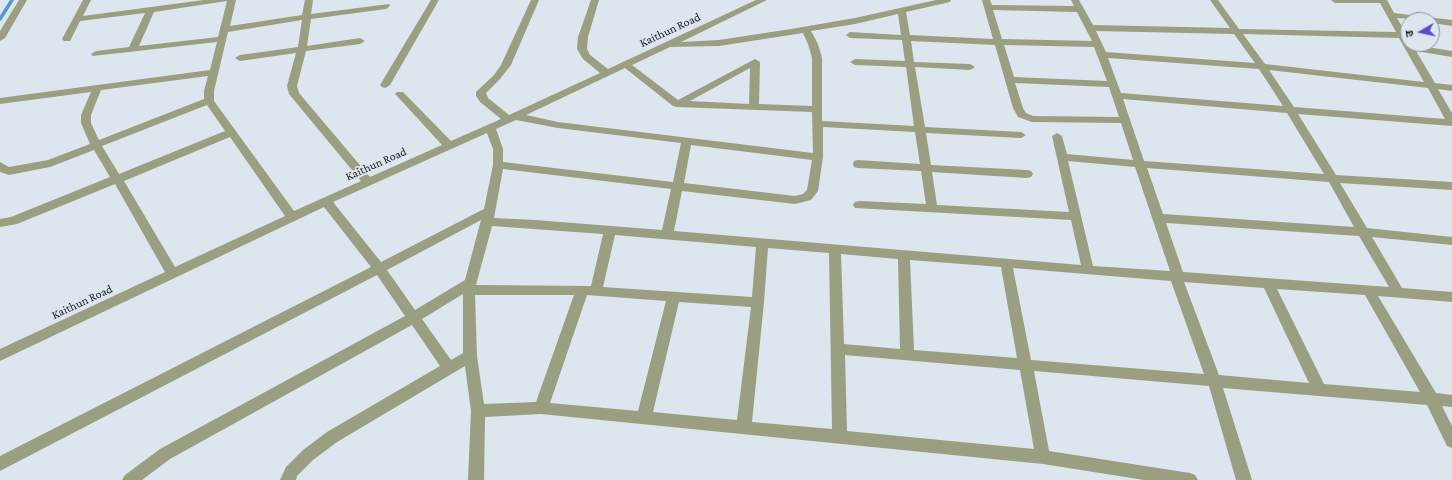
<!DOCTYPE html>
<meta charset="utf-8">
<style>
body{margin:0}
#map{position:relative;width:1452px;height:480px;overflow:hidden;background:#dde5ef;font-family:"Crimson Pro","Noto Sans Devanagari",serif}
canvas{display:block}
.north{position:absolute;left:1400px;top:12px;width:40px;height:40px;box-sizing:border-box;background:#dde5ef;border:1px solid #8e949b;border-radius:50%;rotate:261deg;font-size:11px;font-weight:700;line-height:16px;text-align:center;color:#171a1d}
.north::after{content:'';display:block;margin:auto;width:14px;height:18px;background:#5e4bc3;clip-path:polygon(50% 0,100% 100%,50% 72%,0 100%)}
</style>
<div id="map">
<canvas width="1452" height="480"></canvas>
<div class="north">उ</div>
</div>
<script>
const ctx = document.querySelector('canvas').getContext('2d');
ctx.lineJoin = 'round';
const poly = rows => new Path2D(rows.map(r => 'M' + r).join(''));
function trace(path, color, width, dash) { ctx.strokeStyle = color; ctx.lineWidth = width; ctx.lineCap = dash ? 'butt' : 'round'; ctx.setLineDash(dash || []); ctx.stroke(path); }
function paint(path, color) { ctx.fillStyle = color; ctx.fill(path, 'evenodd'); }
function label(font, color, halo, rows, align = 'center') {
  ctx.font = font + ' "Crimson Pro",serif'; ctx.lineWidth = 4; ctx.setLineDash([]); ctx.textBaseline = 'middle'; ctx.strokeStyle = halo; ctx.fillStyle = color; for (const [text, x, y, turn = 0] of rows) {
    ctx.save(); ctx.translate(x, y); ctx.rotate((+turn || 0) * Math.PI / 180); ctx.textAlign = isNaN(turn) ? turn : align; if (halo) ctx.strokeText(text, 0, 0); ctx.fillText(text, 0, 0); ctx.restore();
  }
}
trace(poly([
 [0,19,12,0]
]), '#529ac6', 3.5);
paint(poly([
 [19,0,27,0,5,38,0,41,0,31,19,0],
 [83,0,91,0,83,16,204,0,236,0,230,26,302,15,305,0,313,0,311,14,389,4,390,6,386,9,311,19,307,46,360,38,365,41,360,44,306,51,297,86,299,93,370,177,442,145,397,96,395,94,397,92,403,92,451,141,501,119,480,102,476,96,476,92,494,75,501,65,531,0,539,0,511,65,500,79,486,93,488,98,509,115,600,73,583,59,577,49,578,37,591,0,599,0,588,37,587,49,590,55,608,69,756,0,767,0,681,42,719,40,791,29,855,18,936,0,951,0,950,2,906,12,910,35,993,39,982,0,990,0,992,5,1074,6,1071,0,1079,0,1093,25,1230,28,1210,0,1218,0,1239,29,1396,32,1380,3,1335,3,1331,0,1387,0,1394,13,1452,20,1452,26,1432,23,1432,20,1397,18,1408,37,1408,44,1452,51,1452,57,1416,51,1435,83,1452,85,1452,91,1438,89,1452,113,1452,126,1298,114,1336,175,1452,182,1452,190,1340,183,1367,228,1452,237,1452,245,1372,237,1402,288,1452,292,1452,302,1378,296,1436,393,1452,395,1452,407,1442,406,1452,426,1452,448,1447,446,1427,405,1223,388,1252,480,1236,480,1209,386,1034,371,1049,451,1190,473,1195,475,1198,480,1144,480,1043,464,541,414,485,417,484,480,468,480,471,411,465,366,337,442,313,460,297,476,296,480,280,480,286,467,303,450,327,432,440,366,412,325,170,459,142,480,122,480,125,475,160,449,405,316,377,275,0,471,0,456,371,267,324,207,0,361,0,349,165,272,115,184,17,224,0,227,0,219,11,217,110,177,94,150,50,167,9,175,0,172,0,162,9,167,48,160,90,144,81,123,81,115,91,92,0,104,0,98,210,70,217,42,93,56,91,54,96,51,129,47,145,13,80,21,70,41,64,41,62,39,83,0],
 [227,1,218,37,139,46,154,12,227,1],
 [993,10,1077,12,1092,41,1002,39,993,10],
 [898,14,901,35,850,32,846,35,850,38,902,40,905,61,855,59,850,62,855,65,906,67,914,126,822,121,822,58,818,44,811,31,855,24,898,14],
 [302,20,298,47,240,55,235,58,240,61,296,53,287,86,289,94,361,181,294,211,214,101,214,91,228,32,302,20],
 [1096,31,1234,34,1255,63,1106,52,1096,31],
 [803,33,808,44,812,58,812,106,759,104,760,62,755,59,678,100,632,65,670,47,719,46,803,33],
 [1243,34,1399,38,1424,82,1265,64,1243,34],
 [911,41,995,45,1013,108,1018,117,1032,122,1121,123,1133,160,1067,154,1062,136,1057,133,1052,136,1069,212,937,205,932,172,1027,178,1031,177,1033,174,1031,171,1027,170,931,165,926,133,1021,138,1026,135,1021,132,925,127,915,67,970,70,975,67,970,64,914,62,911,41],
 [1004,45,1094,47,1107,81,1014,77,1004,45],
 [1108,58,1259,69,1283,106,1121,93,1108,58],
 [625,68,673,106,677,107,812,112,813,153,558,122,526,115,625,68],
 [750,68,749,104,690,101,750,68],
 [1269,70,1428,88,1445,119,1294,107,1269,70],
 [208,76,204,91,204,99,99,140,91,123,91,115,101,90,208,76],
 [1015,83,1109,87,1119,117,1033,116,1026,113,1023,108,1015,83],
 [1123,99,1287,113,1324,174,1144,161,1123,99],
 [207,105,225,131,119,174,102,146,207,105],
 [516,120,558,128,681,143,673,182,503,162,503,149,496,129,516,120],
 [823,127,915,132,920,164,858,160,854,161,853,164,854,167,858,168,921,171,926,204,859,201,855,202,853,205,855,208,1071,220,1081,265,674,231,682,191,795,204,811,200,818,191,823,157,823,127],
 [487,133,493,149,493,165,484,209,381,262,333,202,487,133],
 [230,137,285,216,175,267,124,181,230,137],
 [691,145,812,160,807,190,803,194,795,196,684,183,691,145],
 [1068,161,1135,167,1170,271,1093,266,1068,161],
 [1147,168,1329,182,1354,227,1163,214,1147,168],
 [503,169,671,189,662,230,535,220,494,218,503,169],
 [481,220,465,280,415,310,387,270,481,220],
 [1166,223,1359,236,1389,287,1183,272,1166,223],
 [492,226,603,234,591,286,476,285,492,226],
 [615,235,756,247,752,297,603,287,615,235],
 [768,248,829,253,832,429,752,422,764,302,768,248],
 [841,254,898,259,900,349,844,344,841,254],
 [910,260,1001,267,1017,358,914,350,910,260],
 [1013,268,1171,281,1204,374,1031,360,1013,268],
 [1184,282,1264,288,1309,383,1219,375,1184,282],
 [1277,289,1365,295,1420,392,1324,384,1277,289],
 [463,294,463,353,451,360,422,319,463,294],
 [475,295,574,295,536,402,484,404,477,356,475,295],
 [587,295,666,301,638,411,550,403,587,295],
 [679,302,751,307,737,420,653,412,679,302],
 [845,355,1020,370,1034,449,847,431,845,355],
 [431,0,439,0,390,85,385,88,382,87,380,85,431,0]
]), '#999f80');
label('12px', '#171a1d', '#dde5ef', [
 ["Kaithun Road",670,30,-25],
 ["Kaithun Road",376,164,-24],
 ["Kaithun Road",82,302,-25]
]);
</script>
